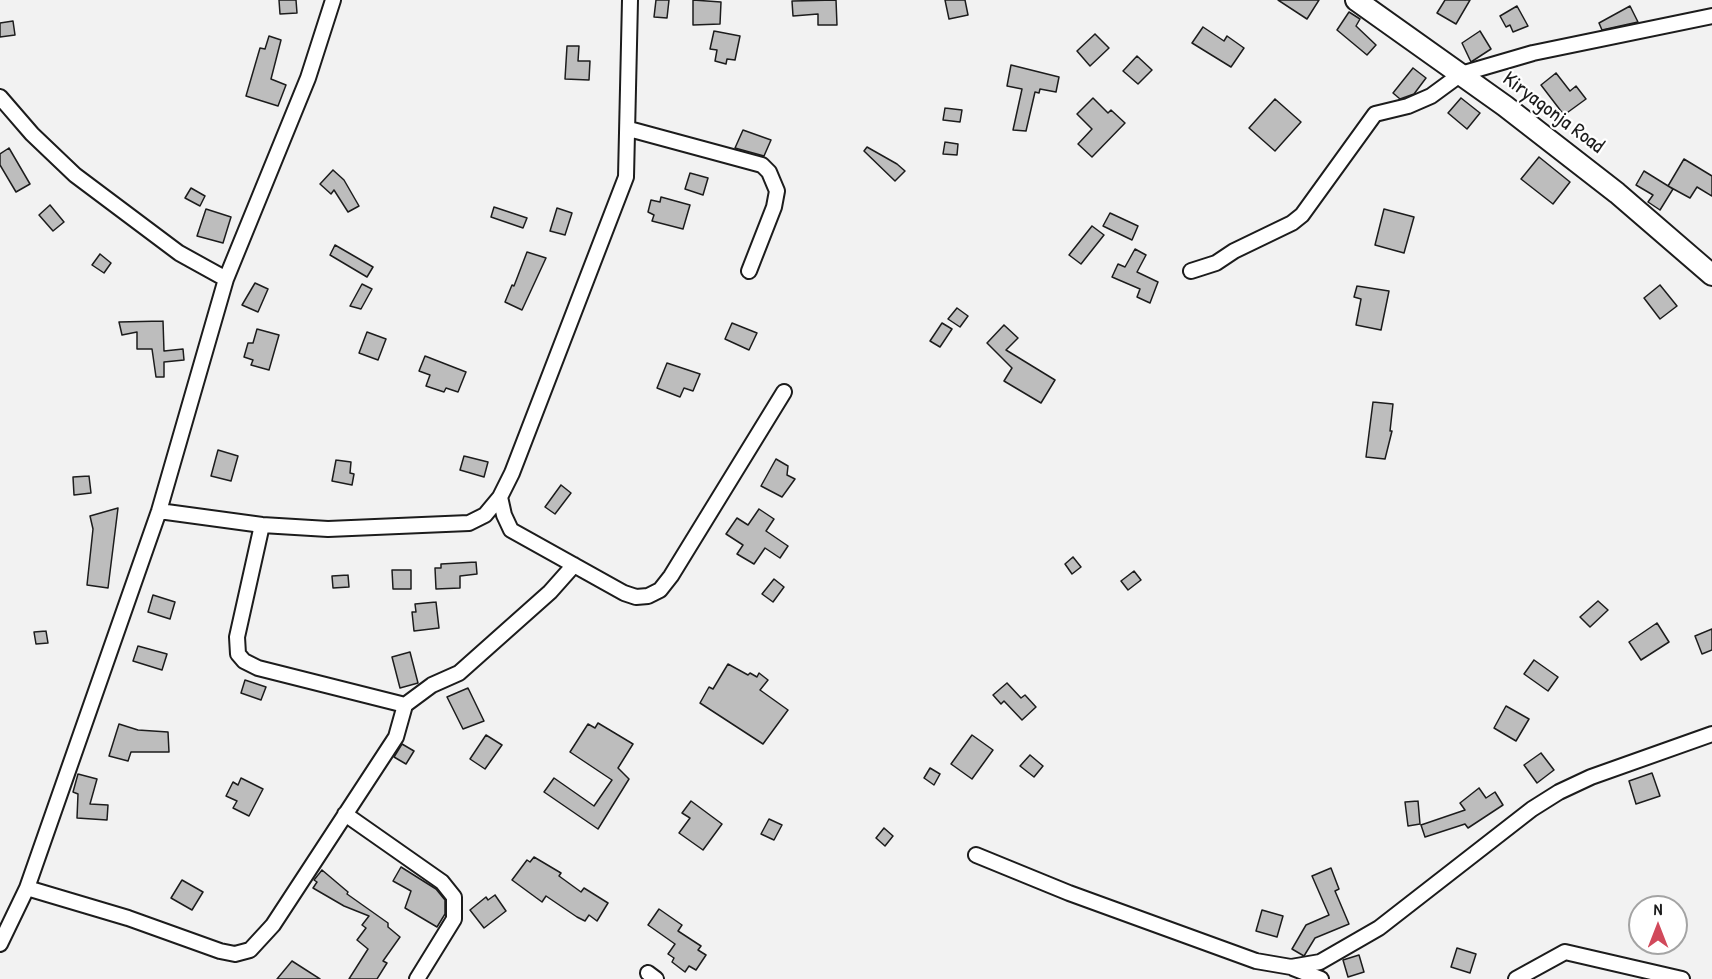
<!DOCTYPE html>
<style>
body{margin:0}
#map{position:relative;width:1712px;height:979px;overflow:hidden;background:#f2f2f2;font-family:"Patrick Hand",sans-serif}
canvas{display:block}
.north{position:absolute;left:1628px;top:895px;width:60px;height:60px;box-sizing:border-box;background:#fff;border:2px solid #a4a4a4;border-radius:50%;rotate:0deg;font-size:16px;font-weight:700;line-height:24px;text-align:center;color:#1c1c1c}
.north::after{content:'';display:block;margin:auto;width:21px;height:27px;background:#d1495b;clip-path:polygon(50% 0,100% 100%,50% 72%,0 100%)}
</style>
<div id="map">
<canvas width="1712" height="979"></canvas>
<div class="north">N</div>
</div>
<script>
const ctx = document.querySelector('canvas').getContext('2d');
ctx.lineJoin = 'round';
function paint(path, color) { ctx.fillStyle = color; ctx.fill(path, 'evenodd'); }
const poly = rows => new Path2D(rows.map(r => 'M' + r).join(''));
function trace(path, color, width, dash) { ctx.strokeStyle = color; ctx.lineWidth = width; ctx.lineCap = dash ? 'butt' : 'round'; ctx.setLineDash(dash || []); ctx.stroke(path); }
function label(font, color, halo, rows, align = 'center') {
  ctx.font = font + ' "Patrick Hand",sans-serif'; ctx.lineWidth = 4.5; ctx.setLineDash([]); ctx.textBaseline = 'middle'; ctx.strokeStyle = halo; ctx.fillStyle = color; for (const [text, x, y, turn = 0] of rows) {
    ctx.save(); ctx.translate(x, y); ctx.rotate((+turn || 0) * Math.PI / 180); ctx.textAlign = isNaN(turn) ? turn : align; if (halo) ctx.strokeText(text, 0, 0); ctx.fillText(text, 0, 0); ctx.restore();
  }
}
const building = poly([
 [279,0,296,0,297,13,280,14,279,0],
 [656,0,669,0,667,18,654,17,656,0],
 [693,0,721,2,720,24,693,25,693,0],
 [836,0,837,25,818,25,818,14,793,16,792,1,836,0],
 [945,0,965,0,968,15,949,19,945,0],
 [1278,0,1319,0,1307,19,1278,0],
 [1445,0,1470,0,1456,24,1437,13,1445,0],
 [1517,6,1528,26,1513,32,1510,25,1506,27,1500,16,1517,6],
 [1630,6,1638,22,1602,30,1599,23,1630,6],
 [1349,12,1360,19,1356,26,1376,45,1367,55,1337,30,1349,12],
 [13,21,15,35,0,37,0,23,13,21],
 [1203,27,1224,41,1227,36,1244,48,1231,67,1192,43,1203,27],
 [714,31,740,36,735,60,727,59,726,64,715,61,717,50,710,49,714,31],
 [1480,31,1491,49,1471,62,1462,43,1480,31],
 [1095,34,1109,48,1090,66,1077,51,1095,34],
 [269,36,281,40,271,79,286,85,278,106,246,96,260,48,265,49,269,36],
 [567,46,579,46,578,61,590,61,589,80,565,79,567,46],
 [1137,56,1152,70,1138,84,1123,71,1137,56],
 [1011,65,1059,77,1056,92,1040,89,1039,93,1035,92,1026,131,1013,130,1022,89,1007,86,1011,65],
 [1413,68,1426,78,1414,94,1400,99,1393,93,1413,68],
 [1556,73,1570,91,1576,86,1586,99,1564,115,1541,85,1556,73],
 [1093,98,1108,113,1111,110,1125,123,1092,157,1078,144,1092,129,1077,114,1093,98],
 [1461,98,1480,113,1467,129,1448,113,1461,98],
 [1275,99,1301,122,1275,151,1249,128,1275,99],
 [945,108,962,110,960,122,943,120,945,108],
 [743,130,771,140,764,156,735,148,743,130],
 [945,142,958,144,957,155,943,154,945,142],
 [867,147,897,164,905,171,895,181,864,151,867,147],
 [9,148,30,184,16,192,0,165,0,154,9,148],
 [1539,157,1570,182,1553,204,1521,179,1539,157],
 [1684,159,1712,176,1712,196,1697,187,1690,198,1668,186,1684,159],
 [333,170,344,180,359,206,348,212,334,190,331,194,320,184,333,170],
 [1644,171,1673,189,1660,210,1648,202,1653,195,1636,185,1644,171],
 [690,173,708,178,703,195,685,189,690,173],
 [191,188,205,196,200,206,185,198,191,188],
 [661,197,690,205,683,229,652,221,654,215,648,212,651,200,660,202,661,197],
 [50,205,64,222,53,231,39,215,50,205],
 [494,207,527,218,523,228,491,217,494,207],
 [557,208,572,213,565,235,550,231,557,208],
 [206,209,231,217,223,243,197,236,206,209],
 [1384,209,1414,217,1404,253,1375,245,1384,209],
 [1110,213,1138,226,1132,240,1103,226,1110,213],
 [1092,226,1104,235,1081,264,1069,255,1092,226],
 [335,245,373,267,367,277,330,255,335,245],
 [1135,249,1146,255,1137,272,1158,282,1150,303,1137,297,1140,289,1112,277,1118,264,1125,267,1135,249],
 [527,252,546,258,522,310,505,302,512,285,514,286,527,252],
 [100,254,111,263,104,273,92,265,100,254],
 [255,283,268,289,258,312,242,305,255,283],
 [362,284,372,289,361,309,350,306,362,284],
 [1660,285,1677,306,1660,319,1644,298,1660,285],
 [1357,286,1389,291,1381,330,1356,325,1361,299,1354,297,1357,286],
 [957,308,968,316,960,327,948,319,957,308],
 [163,321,164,351,183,349,184,360,164,362,164,377,156,377,152,349,137,349,137,332,122,335,119,322,163,321],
 [732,323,757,333,749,350,725,339,732,323],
 [942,323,952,329,940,347,930,341,942,323],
 [1004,325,1018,338,1006,350,1055,380,1041,403,1004,381,1012,368,987,343,1004,325],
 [257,329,279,335,269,370,251,365,253,360,244,357,248,343,253,343,257,329],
 [367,332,386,339,378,360,359,353,367,332],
 [425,356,466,372,458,392,446,388,444,392,426,386,430,375,419,371,425,356],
 [667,363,700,374,693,391,684,388,680,397,657,388,667,363],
 [1373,402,1393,404,1390,431,1392,431,1385,459,1366,457,1373,402],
 [218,450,238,456,231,481,211,476,218,450],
 [464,456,488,462,484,477,460,470,464,456],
 [776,459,788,466,787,475,795,479,782,497,761,486,776,459],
 [336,460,351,462,350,473,354,474,352,485,332,481,336,460],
 [89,476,91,493,74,495,73,477,89,476],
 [561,485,571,493,555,514,545,507,561,485],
 [118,508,108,588,87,585,93,529,90,516,118,508],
 [759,509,774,519,766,531,788,546,780,558,765,548,754,564,737,554,743,545,726,534,737,518,748,525,759,509],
 [1073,557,1081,567,1072,574,1065,564,1073,557],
 [476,562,477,574,460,576,460,588,436,589,435,568,441,568,441,564,476,562],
 [392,570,411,570,411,589,393,589,392,570],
 [1134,571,1141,580,1128,590,1121,581,1134,571],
 [348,575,349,587,333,588,332,576,348,575],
 [774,579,784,587,773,602,762,594,774,579],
 [153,595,175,602,170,619,148,612,153,595],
 [1598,601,1608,610,1590,627,1580,617,1598,601],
 [436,602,439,628,414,631,412,612,416,612,415,604,436,602],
 [1657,623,1669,642,1641,660,1629,642,1657,623],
 [1712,629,1712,650,1702,654,1695,636,1712,629],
 [46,631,48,643,36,644,34,632,46,631],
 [138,646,167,654,162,670,133,661,138,646],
 [410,652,418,683,400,688,392,657,410,652],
 [1534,660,1558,677,1548,691,1524,674,1534,660],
 [728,664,748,675,750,673,757,677,759,673,768,680,760,690,788,710,763,744,700,703,709,687,713,689,728,664],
 [245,680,266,687,261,700,241,693,245,680],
 [1007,683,1021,698,1025,695,1036,707,1022,720,1004,701,1001,704,993,695,1007,683],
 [468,688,484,721,463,729,447,697,468,688],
 [1506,706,1529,719,1516,741,1494,728,1506,706],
 [598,723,633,744,618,768,629,779,598,829,544,792,554,778,594,806,612,780,570,752,588,724,595,728,598,723],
 [119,724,138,730,168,732,169,752,131,752,128,761,109,756,119,724],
 [486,735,502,745,485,769,470,759,486,735],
 [972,735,993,750,972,779,951,764,972,735],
 [402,744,414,751,406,764,394,757,402,744],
 [1541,753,1554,770,1537,783,1524,765,1541,753],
 [1030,755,1043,766,1034,777,1020,766,1030,755],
 [930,768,940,774,934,785,924,778,930,768],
 [1652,773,1660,796,1636,804,1629,781,1652,773],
 [78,774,97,779,90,804,108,805,107,820,77,818,78,794,73,792,78,774],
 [241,778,263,789,249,816,233,808,237,801,226,796,233,782,238,785,241,778],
 [1479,788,1486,798,1495,792,1503,805,1468,828,1465,824,1425,837,1421,825,1465,810,1460,803,1479,788],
 [691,801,722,824,703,850,679,833,690,818,682,813,691,801],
 [1418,801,1420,824,1408,826,1405,802,1418,801],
 [769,819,782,825,774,840,761,834,769,819],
 [884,828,893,836,885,846,876,838,884,828],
 [534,857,561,873,559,876,581,892,584,888,608,903,597,921,589,915,585,921,577,917,546,896,542,902,512,880,527,860,530,862,534,857],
 [401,867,436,889,445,900,445,914,437,927,405,908,411,891,393,881,401,867],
 [1331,868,1339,889,1335,891,1349,924,1315,938,1304,956,1292,949,1306,925,1329,915,1312,876,1331,868],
 [322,870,348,892,347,894,388,923,388,927,400,937,383,961,387,963,377,979,349,979,368,949,357,940,366,928,362,925,369,916,344,906,313,888,317,882,314,880,322,870],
 [182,880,203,892,192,910,171,898,182,880],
 [495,895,506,911,484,928,470,910,486,897,488,900,495,895],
 [659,909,682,925,678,931,701,946,698,950,706,955,696,970,689,966,685,972,672,962,674,958,668,954,675,944,648,925,659,909],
 [1262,910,1283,916,1277,937,1256,931,1262,910],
 [1457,948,1476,954,1470,973,1451,967,1457,948],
 [1359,955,1364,972,1348,977,1343,960,1359,955],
 [292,961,320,979,277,979,292,961]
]);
paint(building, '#bdbdbd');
trace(building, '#1c1c1c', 1.5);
const street = poly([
 [0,97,32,134,75,175,179,253,226,279],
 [629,129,762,165,769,172,777,191,774,207,749,271],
 [1191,271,1216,263,1234,251,1292,223,1302,215,1375,114,1408,106,1431,96,1461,74,1533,53,1712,16],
 [500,497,504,515,511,530,624,593,636,597,648,596,660,590,671,576,784,392],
 [159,511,262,525,328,529,469,523,485,515,500,497,512,473,626,177,630,0],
 [262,525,237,637,238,654,244,661,258,668,405,705],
 [345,814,442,882,454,897,454,919,417,979],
 [976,855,1069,893,1256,961,1291,967,1320,962,1379,928,1532,809,1559,792,1591,777,1712,734],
 [27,888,128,918,220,951,235,954,250,950,273,925,396,737,405,705,432,685,459,673,550,592,574,565],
 [0,944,27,888,159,511,226,279,308,78,333,0],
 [1293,968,1321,979],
 [648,973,656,979],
 [1516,979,1565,952,1682,979]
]);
const secondary = poly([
 [1356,0,1505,106,1617,193,1712,275]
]);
trace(street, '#1c1c1c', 18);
trace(secondary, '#1c1c1c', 24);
trace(street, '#fff', 14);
trace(secondary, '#fff', 20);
label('21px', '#1c1c1c', '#fff', [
 ["Kiryagonja Road",1553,113,37]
]);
</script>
